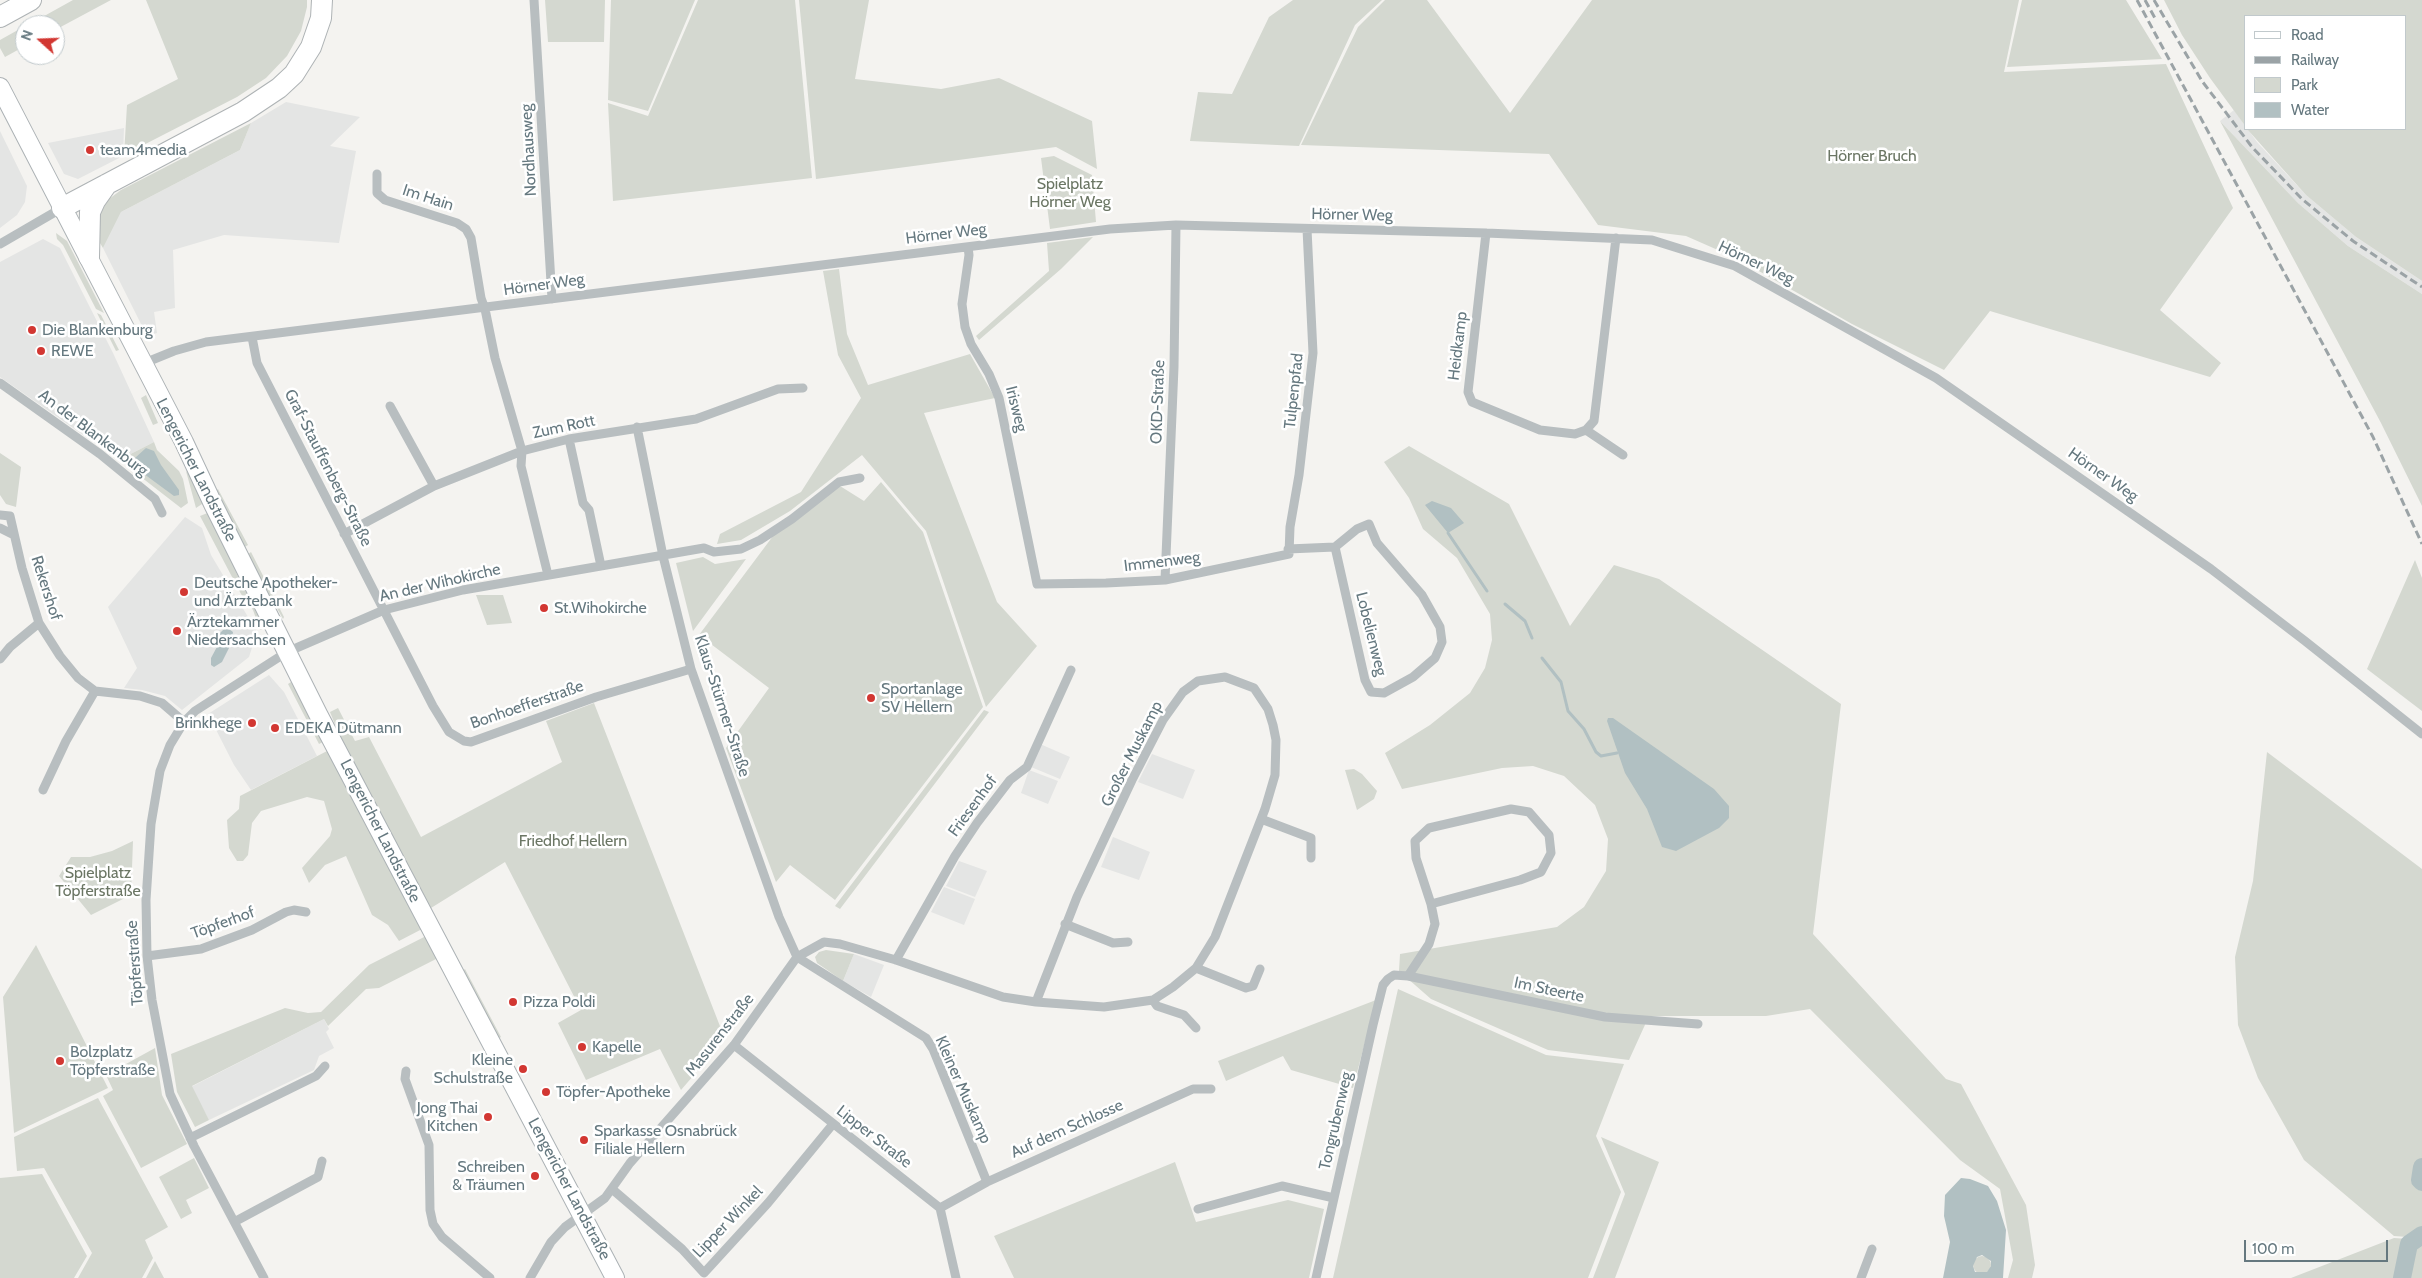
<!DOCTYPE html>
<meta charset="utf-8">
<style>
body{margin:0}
#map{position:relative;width:2422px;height:1278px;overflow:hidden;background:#f4f3f0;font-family:Cabin,sans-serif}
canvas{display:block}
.legend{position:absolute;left:2244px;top:15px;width:162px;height:115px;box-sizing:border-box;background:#fff;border:1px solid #c1c9cc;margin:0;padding:6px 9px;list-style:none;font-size:15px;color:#65787f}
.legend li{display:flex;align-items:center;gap:10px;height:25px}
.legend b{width:25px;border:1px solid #c1c9cc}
.north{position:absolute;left:15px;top:15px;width:50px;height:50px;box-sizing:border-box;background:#fff;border:1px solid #c1c9cc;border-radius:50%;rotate:290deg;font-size:14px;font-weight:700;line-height:20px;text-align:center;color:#65787f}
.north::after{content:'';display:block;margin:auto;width:18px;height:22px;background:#d23732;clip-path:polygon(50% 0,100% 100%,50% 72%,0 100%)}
.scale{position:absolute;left:2244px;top:1240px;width:144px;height:22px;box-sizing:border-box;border:2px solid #65787f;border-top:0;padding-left:6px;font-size:15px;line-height:18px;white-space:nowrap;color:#65787f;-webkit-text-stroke:4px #fff;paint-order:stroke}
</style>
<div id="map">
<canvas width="2422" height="1278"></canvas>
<ul class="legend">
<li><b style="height:6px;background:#fff"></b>Road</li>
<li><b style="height:6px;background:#9ba3a6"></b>Railway</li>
<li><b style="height:14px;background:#d4d8d0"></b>Park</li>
<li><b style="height:14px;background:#b1c0c2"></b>Water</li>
</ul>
<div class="north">N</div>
<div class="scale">100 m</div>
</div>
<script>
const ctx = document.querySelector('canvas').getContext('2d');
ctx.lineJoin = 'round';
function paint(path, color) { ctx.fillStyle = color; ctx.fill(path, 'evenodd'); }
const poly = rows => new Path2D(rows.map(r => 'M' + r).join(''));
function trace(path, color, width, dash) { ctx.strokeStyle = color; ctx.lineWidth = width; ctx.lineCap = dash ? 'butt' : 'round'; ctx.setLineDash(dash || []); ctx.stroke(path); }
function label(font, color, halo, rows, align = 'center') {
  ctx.font = font + ' Cabin,sans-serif'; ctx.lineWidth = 5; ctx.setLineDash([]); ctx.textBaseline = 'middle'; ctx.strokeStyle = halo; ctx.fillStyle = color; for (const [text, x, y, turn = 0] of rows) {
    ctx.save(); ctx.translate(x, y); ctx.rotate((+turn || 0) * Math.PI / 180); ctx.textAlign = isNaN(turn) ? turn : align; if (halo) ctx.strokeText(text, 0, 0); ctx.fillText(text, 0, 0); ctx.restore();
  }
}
paint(poly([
 [286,102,360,117,330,146,356,151,339,243,224,235,173,250,175,308,154,312,157,333,147,336,103,248,121,212,240,150,251,123],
 [2234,110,2257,142,2306,195,2356,237,2422,281,2422,294,2348,246,2298,203,2220,121],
 [124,128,123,156,78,179,64,174,48,143],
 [0,131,27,186,25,202,17,215,0,228],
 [43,239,60,248,113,353,154,442,119,460,0,377,0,262],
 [185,517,202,528,211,555,257,632,249,657,182,710,165,696,142,690,124,688,137,668,108,607],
 [269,675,284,692,317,756,251,790,234,765,208,714],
 [1040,744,1070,757,1060,779,1031,767],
 [1152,754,1195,770,1183,799,1138,782],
 [1029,770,1058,781,1048,804,1021,793],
 [1113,837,1150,852,1139,880,1101,867],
 [959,861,987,871,975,897,946,886],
 [944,887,975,899,964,925,931,912],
 [854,954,884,965,871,997,843,981],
 [324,1019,329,1029,326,1032,334,1048,319,1056,314,1070,209,1120,191,1087]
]), '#e4e5e4');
paint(poly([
 [73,0,111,0,55,30,55,25,28,25],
 [146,0,307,0,307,7,301,31,287,56,266,78,237,97,124,155,127,105,178,79],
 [545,0,605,0,604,42,548,42],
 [611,0,695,0,648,111,608,100],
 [698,0,795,0,812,178,613,201,608,103,648,116],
 [799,0,869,0,855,79,941,89,999,78,1092,121,1097,169,1056,147,816,179],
 [1293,0,1382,0,1355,25,1299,146,1190,141,1198,92,1232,94,1269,17],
 [1385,0,1427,0,1510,113,1592,0,2019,0,2004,72,2166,64,2233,208,2160,310,2221,363,2210,377,1990,311,1944,370,1852,324,1736,258,1686,236,1598,225,1549,154,1301,145,1358,27],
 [2022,0,2126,0,2162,59,2007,67],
 [2164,0,2422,0,2422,281,2356,237,2306,195,2247,129,2406,129,2406,16,2246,16,2246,127,2210,78,2182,35],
 [25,26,25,46,5,57,0,48,0,40],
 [2220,121,2298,203,2348,246,2422,294,2422,506,2381,423],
 [251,123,240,150,121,212,103,248,97,238,99,214,109,199,121,190],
 [1054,156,1092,175,1096,222,1050,229,1041,158],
 [56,233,67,241,104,313,96,309,63,245,57,239],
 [1093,237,1061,269,979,340,976,336,1049,271,1047,243],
 [839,269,847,334,868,385,970,354,995,398,924,413,997,602,1037,646,986,707,926,531,862,455,790,511,741,540,717,544,720,534,801,492,861,398,838,355,823,271],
 [97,313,101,315,119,350,116,351],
 [146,395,158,423,153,425,141,398],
 [154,442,157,450,179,471,183,479,188,503,181,508,119,460],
 [1409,446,1509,504,1570,626,1614,565,1659,579,1841,704,1813,934,1946,1079,1961,1084,2026,1205,2035,1265,2032,1278,2008,1278,2013,1260,2000,1189,1960,1160,1810,1009,1766,1016,1649,1016,1629,1060,1548,1050,1431,999,1399,971,1400,954,1557,927,1584,907,1606,871,1608,839,1595,805,1564,776,1533,766,1502,768,1402,789,1385,753,1430,725,1470,693,1485,668,1492,640,1490,614,1457,558,1423,529,1409,498,1384,462],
 [0,453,21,467,16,507,6,504,0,495],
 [186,471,195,480,205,502,196,508],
 [881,482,923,532,983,707,835,900,790,865,776,882,726,748,769,688,699,635,773,536,840,486,864,501],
 [218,489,248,545,243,548,215,492],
 [210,512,237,574,264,628,260,630,253,610,241,594,200,516],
 [251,552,284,617,283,619,247,555],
 [703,557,715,564,746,559,693,631,676,563],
 [2415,560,2422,578,2422,711,2367,669],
 [476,595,503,595,512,623,487,625],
 [291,682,323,742,319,744,288,684],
 [594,703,725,1039,681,1090,660,1049,586,1080,558,1023,581,1010,505,862,431,908,425,905,353,769,330,712,338,708,355,741,369,737,421,837,562,762,546,721],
 [984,710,989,712,840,909,835,906],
 [329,750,424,928,399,941,388,925,372,915,346,856,325,865,309,883,302,868,330,836,332,829,324,801,307,797,261,811,252,823,248,855,243,861,237,861,229,848,227,820,239,809,240,796],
 [2267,752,2422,869,2422,1238,2394,1236,2304,1160,2258,1078,2238,1025,2235,957,2253,881],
 [1354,769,1362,774,1377,791,1374,799,1357,810,1345,770],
 [133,841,131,895,91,915,59,876,71,857,90,857,112,851],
 [428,935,440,957,379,988,366,989,328,1026,324,1019,192,1086,209,1120,195,1127,177,1092,171,1054,285,1008,308,1013,321,1012,369,965],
 [36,945,108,1088,14,1133,3,997],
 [826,950,854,954,843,981,817,963,815,957,819,952],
 [465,969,501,1037,498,1039,460,973],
 [1398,989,1546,1055,1624,1064,1596,1136,1621,1192,1588,1278,1333,1278],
 [1376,1000,1353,1088,1291,1070,1283,1056,1226,1081,1218,1061],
 [155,1048,162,1095,187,1144,141,1168,103,1096,113,1090,106,1075],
 [98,1098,168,1227,145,1240,153,1258,142,1278,78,1278,92,1253,44,1168,17,1171,14,1137],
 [1601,1137,1659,1162,1615,1278,1593,1278,1625,1194],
 [194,1158,209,1188,186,1200,192,1213,181,1219,159,1177],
 [1175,1162,1196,1222,1288,1200,1324,1209,1309,1278,1014,1278,994,1236],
 [42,1174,87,1256,74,1278,0,1278,0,1178],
 [2394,1238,2422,1240,2422,1278,2291,1278],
 '1973 1265a9 9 0 1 1 18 0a9 9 0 1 1-18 0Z',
 [155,1261,164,1278,146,1278]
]), '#d4d8d0');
paint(poly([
 [146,448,154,451,161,465,179,490,179,495,174,496,140,471,136,465,135,458],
 [1432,501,1451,508,1464,523,1448,533,1425,505],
 [226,627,233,632,231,644,222,662,214,667,211,665,211,658,218,645,220,633],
 [1608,718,1613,718,1714,789,1729,806,1729,818,1719,828,1676,851,1662,847,1647,809,1625,773,1607,721],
 [1961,1178,1970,1179,1988,1186,1997,1201,2006,1230,2003,1278,1943,1278,1950,1242,1944,1216,1945,1195],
 [1982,1255,1991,1261,1991,1266,1987,1272,1975,1272,1973,1266,1977,1257]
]), '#b1c0c2');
trace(poly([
 [1448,533,1487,591],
 [1505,604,1525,621,1532,638],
 [1542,658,1561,682,1568,711,1584,729,1596,752,1601,756,1617,753]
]), '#b1c0c2', 3);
trace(poly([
 [2422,1167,2420,1180,2422,1182],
 [2402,1278,2409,1244,2422,1235]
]), '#b1c0c2', 18);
const major = poly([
 [0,87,184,442,213,504,318,714,615,1278]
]);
const highway = poly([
 [0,17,31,0],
 [62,208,243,112,279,88,294,74,311,47,321,18,322,0],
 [89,257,90,212,95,201,107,184]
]);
trace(major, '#acb2b5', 20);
trace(highway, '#aeb3b5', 22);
trace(poly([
 [534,0,552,299],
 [377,174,377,193,385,200,457,223,466,229,471,238,481,298,485,309,495,358,522,451,521,466,548,575],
 [1486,233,1468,392,1472,402,1540,430,1575,434,1586,430,1623,455],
 [0,244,62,208],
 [968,247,969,255,962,304,965,327,971,344,989,374,999,398,1037,584,1106,583,1165,580,1289,554,1290,527,1299,475,1313,353,1307,229],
 [252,337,257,363,433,706,449,732,464,741,471,742,596,697,691,669],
 [142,364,174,351,206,342,1110,229,1176,225,1486,233,1652,240,1735,266,1936,378,2211,569,2305,641,2422,734],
 [0,383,100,454,155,499,162,513],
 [390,406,434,486],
 [637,427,663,556,691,669,779,917,797,957],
 [1586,430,1594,421,1616,238],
 [569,439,583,503,589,510,601,566],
 [0,515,10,516,22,568,39,623,60,656,78,678,95,691,140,696,162,703,184,722],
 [0,528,14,535],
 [344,534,434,486,522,451,569,439,696,419,778,389,803,388],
 [1288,549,1335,547,1357,529,1369,524,1377,543,1422,595,1440,627,1442,642,1435,658,1413,677,1384,693,1371,692,1365,680,1335,547],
 [1165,580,1174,367,1176,225],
 [0,659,10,647,39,623],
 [43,790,66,741,95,691],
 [1261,819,1311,838,1311,858],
 [1065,924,1113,943,1128,942],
 [147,956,201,949,252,930,286,912,294,910,306,912],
 [797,957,926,1038,933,1049,987,1182],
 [896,960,955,856,977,823,1010,780,1027,767,1071,670],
 [1196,968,1246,988,1253,986,1260,969],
 [1408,976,1429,944,1435,924,1431,904,1520,880,1541,872,1551,853,1549,835,1529,812,1511,809,1429,828,1415,841,1416,858,1431,904],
 [1153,1000,1157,1006,1184,1015,1196,1028],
 [734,1045,940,1208,956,1278],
 [406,1071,405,1079,429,1145,430,1210,433,1224,442,1237,490,1278],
 [190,1138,316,1076,325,1066],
 [612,1189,682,1249,704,1273,768,1203,833,1124],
 [940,1208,987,1182,1193,1089,1211,1089],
 [1198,1209,1282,1186,1334,1198],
 [236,1221,318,1177,322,1161],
 [264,1278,194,1146,170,1094,152,1000,147,956,146,900,151,824,160,771,170,745,184,722,195,711,287,652,384,610,463,590,704,548,714,552,741,549,760,540,792,519,839,482,860,478],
 [530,1278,551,1242,565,1227,605,1198,630,1163,734,1045,797,957,824,942,840,944,896,960,1003,997,1036,1002,1104,1007,1153,1000,1173,987,1196,968,1215,937,1265,809,1275,775,1276,740,1273,725,1268,709,1254,688,1225,677,1198,681,1183,692,1163,720,1132,780,1077,897,1036,1002],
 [1316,1278,1373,1025,1383,985,1388,979,1394,975,1408,976,1605,1017,1698,1024],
 [1861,1278,1872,1249]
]), '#b8bec0', 9);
trace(major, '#fff', 18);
trace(highway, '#fff', 20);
trace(poly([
 [2137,0,2373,437,2422,544],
 [2145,0,2156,20],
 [2154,0,2202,81,2252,147,2302,199,2353,241,2422,287]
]), '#9ba3a6', 3, [8, 4]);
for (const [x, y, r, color] of [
 [90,150,5,"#d23732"],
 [32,330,5,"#d23732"],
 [41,351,5,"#d23732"],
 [184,592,5,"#d23732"],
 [544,608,5,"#d23732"],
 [177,631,5,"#d23732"],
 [871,698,5,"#d23732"],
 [252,723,5,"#d23732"],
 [275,728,5,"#d23732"],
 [513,1002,5,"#d23732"],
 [582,1047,5,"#d23732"],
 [60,1061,5,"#d23732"],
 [523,1069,5,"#d23732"],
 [546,1092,5,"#d23732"],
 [488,1117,5,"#d23732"],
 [584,1140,5,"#d23732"],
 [535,1176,5,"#d23732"]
]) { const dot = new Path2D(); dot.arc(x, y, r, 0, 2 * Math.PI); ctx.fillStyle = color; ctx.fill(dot); trace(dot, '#fff', 2); }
label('16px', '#65787f', '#fff', [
 ["team4media",100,150],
 ["Die Blankenburg",42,330],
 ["REWE",51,351],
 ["Deutsche Apotheker-",194,583],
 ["und Ärztebank",194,601],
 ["St.Wihokirche",554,608],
 ["Ärztekammer",187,622],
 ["Niedersachsen",187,640],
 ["Sportanlage",881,689],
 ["SV Hellern",881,707],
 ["Brinkhege",242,723,"right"],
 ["EDEKA Dütmann",285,728],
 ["Pizza Poldi",523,1002],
 ["Kapelle",592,1047],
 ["Bolzplatz",70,1052],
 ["Töpferstraße",70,1070],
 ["Kleine",513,1060,"right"],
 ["Schulstraße",513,1078,"right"],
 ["Töpfer-Apotheke",556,1092],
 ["Jong Thai",478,1108,"right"],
 ["Kitchen",478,1126,"right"],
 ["Sparkasse Osnabrück",594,1131],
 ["Filiale Hellern",594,1149],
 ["Schreiben",525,1167,"right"],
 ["& Träumen",525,1185,"right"]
], 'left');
label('16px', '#65787f', '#fff', [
 ["Nordhausweg",529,150,-93],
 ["Im Hain",428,198,18],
 ["Hörner Weg",1352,215,1],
 ["Hörner Weg",946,234,-7],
 ["Hörner Weg",1756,263,25],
 ["Hörner Weg",544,285,-8],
 ["Heidkamp",1458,346,-83],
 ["Tulpenpfad",1294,391,-84],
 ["OKD-Straße",1158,402,-88],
 ["Irisweg",1016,409,76],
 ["Zum Rott",564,427,-12],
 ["An der Blankenburg",93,433,37],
 ["Graf-Stauffenberg-Straße",328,468,63],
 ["Lengericher Landstraße",196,470,63],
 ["Hörner Weg",2103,475,35],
 ["Immenweg",1162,562,-7],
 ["An der Wihokirche",440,583,-13],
 ["Rekershof",46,588,72],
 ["Lobelienweg",1371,634,76],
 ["Bonhoefferstraße",527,705,-19],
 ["Klaus-Stürmer-Straße",722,706,72],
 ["Großer Muskamp",1132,754,-63],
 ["Friesenhof",973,806,-54],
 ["Lengericher Landstraße",380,831,63],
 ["Töpferhof",223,923,-20],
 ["Töpferstraße",135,963,-94],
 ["Im Steerte",1549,990,12],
 ["Masurenstraße",720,1035,-52],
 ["Kleiner Muskamp",963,1090,66],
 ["Tongrubenweg",1336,1121,-77],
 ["Auf dem Schlosse",1067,1129,-24],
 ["Lipper Straße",874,1137,38],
 ["Lengericher Landstraße",569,1189,62],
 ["Lipper Winkel",728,1222,-46]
]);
label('16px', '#6b7664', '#fff', [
 ["Hörner Bruch",1872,156],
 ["Spielplatz",1070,184],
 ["Hörner Weg",1070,202],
 ["Friedhof Hellern",573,841],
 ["Spielplatz",98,873],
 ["Töpferstraße",98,891]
]);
</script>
